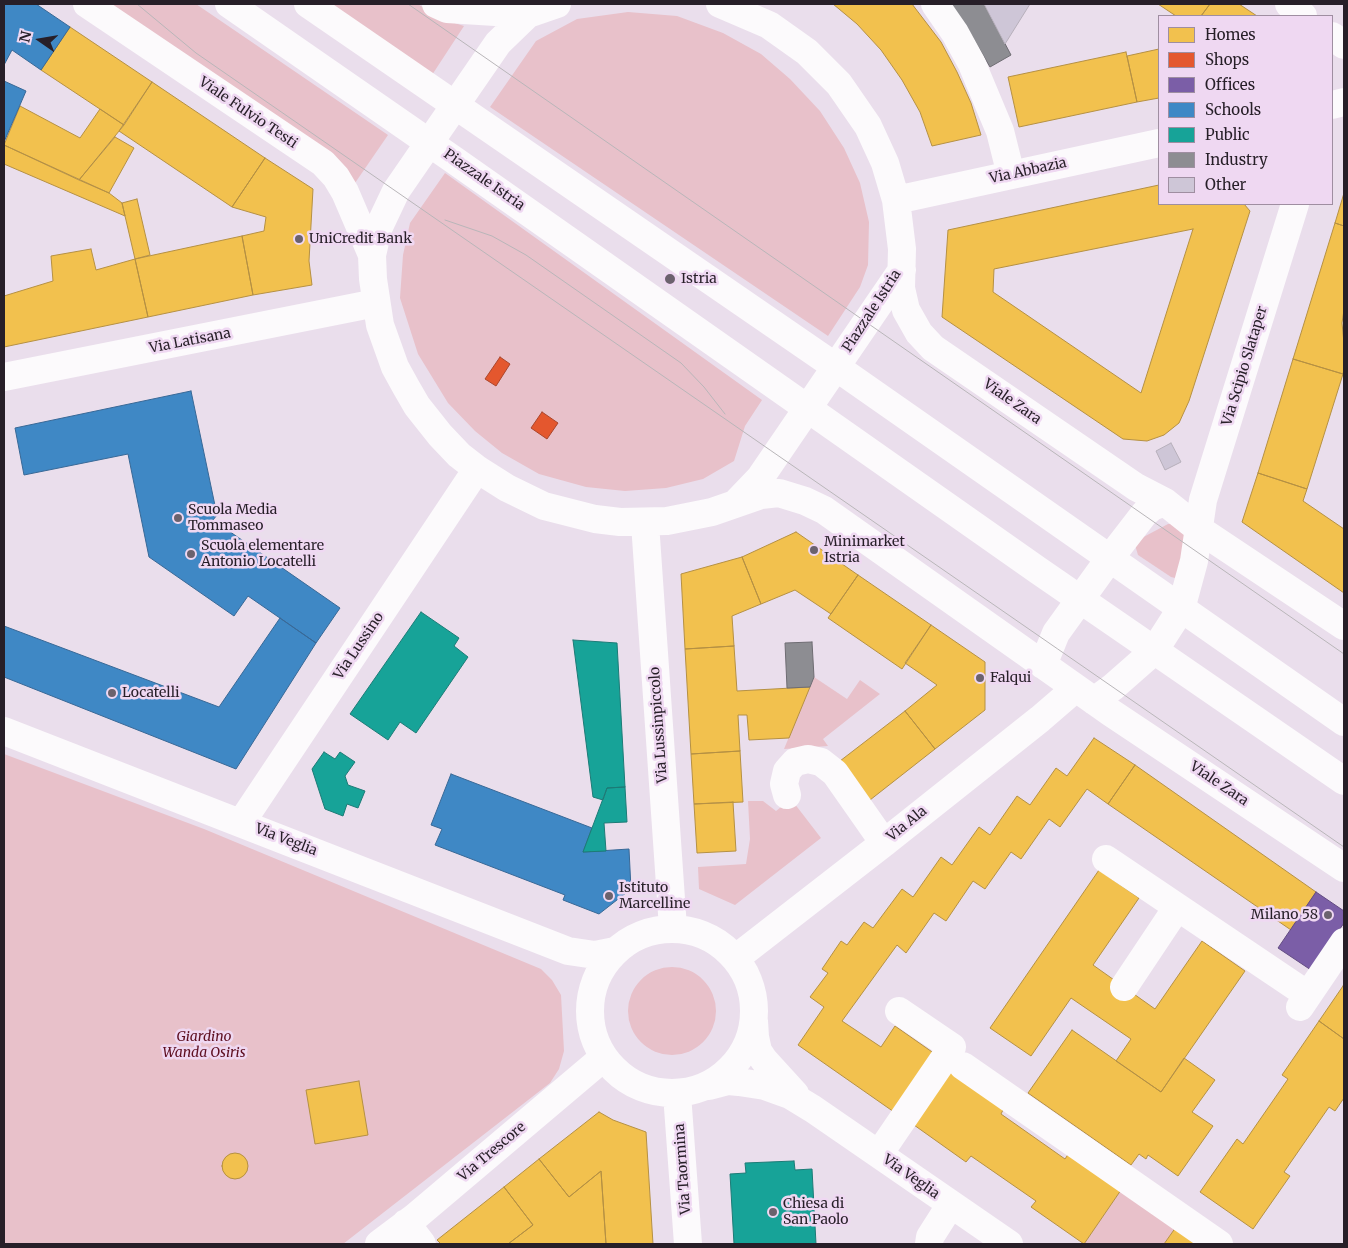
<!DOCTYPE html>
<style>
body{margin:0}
#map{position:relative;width:1348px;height:1248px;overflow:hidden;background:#eadeec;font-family:Merriweather,serif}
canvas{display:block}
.frame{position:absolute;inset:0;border:5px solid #271f28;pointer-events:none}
.legend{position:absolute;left:1158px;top:15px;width:175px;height:190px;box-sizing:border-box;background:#efd8f2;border:1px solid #9f8ea1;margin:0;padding:6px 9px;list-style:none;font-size:15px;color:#271f28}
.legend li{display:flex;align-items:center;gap:10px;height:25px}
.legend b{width:25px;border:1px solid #9f8ea1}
.north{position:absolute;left:15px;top:15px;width:50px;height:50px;-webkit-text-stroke:4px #efd8f2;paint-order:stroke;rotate:283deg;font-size:14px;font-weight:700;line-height:20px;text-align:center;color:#271f28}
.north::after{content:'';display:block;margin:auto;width:18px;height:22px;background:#271f28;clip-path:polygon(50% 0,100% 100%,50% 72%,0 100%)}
</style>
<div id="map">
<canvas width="1348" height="1248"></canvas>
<div class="frame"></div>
<ul class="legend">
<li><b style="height:14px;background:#f2c14e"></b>Homes</li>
<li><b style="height:14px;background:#e4572e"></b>Shops</li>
<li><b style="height:14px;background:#7b5ea7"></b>Offices</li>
<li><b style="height:14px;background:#3f88c5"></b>Schools</li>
<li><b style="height:14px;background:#17a398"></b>Public</li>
<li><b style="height:14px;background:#8d8d92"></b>Industry</li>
<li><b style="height:14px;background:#cec6d7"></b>Other</li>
</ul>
<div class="north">N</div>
</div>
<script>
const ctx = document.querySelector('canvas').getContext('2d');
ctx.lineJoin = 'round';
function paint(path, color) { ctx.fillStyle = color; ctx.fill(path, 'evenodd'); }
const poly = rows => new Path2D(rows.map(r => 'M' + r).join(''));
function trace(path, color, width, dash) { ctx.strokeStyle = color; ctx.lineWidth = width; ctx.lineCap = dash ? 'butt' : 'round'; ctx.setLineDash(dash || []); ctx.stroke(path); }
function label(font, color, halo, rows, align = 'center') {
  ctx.font = font + ' Merriweather,serif'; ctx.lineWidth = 5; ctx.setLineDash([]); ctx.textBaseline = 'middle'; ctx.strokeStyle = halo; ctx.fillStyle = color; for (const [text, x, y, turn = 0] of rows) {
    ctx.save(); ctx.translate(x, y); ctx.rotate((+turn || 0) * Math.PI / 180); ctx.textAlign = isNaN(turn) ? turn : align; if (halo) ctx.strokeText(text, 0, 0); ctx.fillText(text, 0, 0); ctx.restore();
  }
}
paint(poly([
 [109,4,196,4,388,135,355,183],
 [331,4,418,4,439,18,464,26,432,75],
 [628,12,677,16,723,33,761,54,790,79,820,111,844,148,860,183,869,222,868,265,860,287,828,336,490,107,536,41,577,19],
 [445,173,762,400,745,426,734,461,703,479,666,488,625,491,586,487,539,474,502,453,475,431,448,403,418,354,400,298,403,255,410,223],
 [1168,524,1172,524,1185,532,1179,577,1175,578,1171,577,1138,555,1135,545,1136,541],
 [814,677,847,699,860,680,880,694,823,739,828,746,784,749],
 [4,754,204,829,541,969,552,980,561,995,564,1051,559,1069,550,1083,343,1244,4,1244],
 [791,799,821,838,735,905,699,889,698,867,746,864,750,839,748,801,763,801,776,811],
 '628 1011a44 44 0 1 1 88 0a44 44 0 1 1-88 0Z',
 [1121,1190,1176,1227,1164,1244,1084,1244]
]), '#e8c1ca');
const homes = poly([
 [833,4,912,4,941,42,957,72,971,103,981,135,932,146,920,112,902,80,881,50,857,24,833,4],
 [1158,4,1210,4,1201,16,1176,16,1158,4],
 [1210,4,1239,4,1257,16,1201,16,1210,4],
 [70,27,152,82,124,125,41,70,70,27],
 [1159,49,1159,98,1137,102,1127,56,1159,49],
 [1126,52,1137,102,1019,127,1008,77,1126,52],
 [152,82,265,158,232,207,119,131,152,82],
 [20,106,80,138,100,109,124,125,79,180,4,145,20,106],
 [115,137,134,148,109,193,79,180,115,137],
 [4,145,109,193,122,203,125,216,4,164,4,145],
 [265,158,313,189,309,261,312,285,253,295,242,236,264,231,266,217,232,207,265,158],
 [1159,185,1159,204,1244,204,1250,211,1189,401,1179,423,1164,435,1147,441,1123,439,942,317,948,230,1159,185],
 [1193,229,1141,393,993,292,994,269,1193,229],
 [1344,193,1344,226,1335,223,1344,193],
 [137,199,150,255,135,259,122,203,137,199],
 [1335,223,1344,226,1344,310,1342,323,1344,343,1344,369,1343,374,1293,359,1335,223],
 [242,236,253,295,148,317,135,259,242,236],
 [91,249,96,270,135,259,148,317,4,347,4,296,53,281,51,256,91,249],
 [1293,359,1343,374,1307,489,1258,473,1293,359],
 [1258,473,1307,489,1303,501,1344,529,1344,593,1242,522,1258,473],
 [796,532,858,575,831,614,795,590,761,604,742,557,796,532],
 [742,557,761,604,732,616,734,646,685,649,681,574,742,557],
 [858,575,931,625,902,669,828,618,858,575],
 [931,625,985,662,985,710,935,749,905,711,937,685,905,663,931,625],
 [734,646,737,691,810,687,789,738,749,740,747,715,738,715,740,751,691,754,685,649,734,646],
 [905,711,935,749,870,800,840,761,905,711],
 [1094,738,1135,765,1108,804,1087,789,1060,827,1049,819,1021,859,1011,852,985,889,973,881,946,921,934,913,906,953,897,945,842,1021,881,1047,895,1026,935,1054,894,1112,798,1045,824,1007,810,997,828,973,822,969,841,941,847,945,864,922,873,928,902,889,913,897,941,857,952,865,979,827,990,835,1017,796,1030,805,1056,768,1067,776,1094,738],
 [740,751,743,802,694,804,691,754,740,751],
 [1135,765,1316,892,1291,930,1108,804,1135,765],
 [733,802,736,851,697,853,694,804,733,802],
 [1099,870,1139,898,1093,965,1155,1009,1202,941,1245,971,1161,1092,1116,1061,1131,1039,1071,998,1031,1056,990,1028,1099,870],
 [1343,986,1344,987,1344,1039,1319,1021,1343,986],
 [1319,1021,1344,1039,1344,1098,1335,1111,1329,1107,1284,1172,1290,1176,1253,1229,1200,1192,1237,1139,1243,1144,1288,1079,1282,1075,1319,1021],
 [1072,1030,1161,1092,1184,1058,1215,1080,1192,1112,1213,1126,1178,1176,1148,1155,1146,1159,1139,1154,1131,1165,1028,1093,1072,1030],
 [951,1071,1004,1108,1001,1114,1065,1159,1069,1153,1121,1190,1084,1244,1031,1207,1036,1201,971,1156,966,1162,914,1125,951,1071],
 [359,1081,368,1135,315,1144,306,1090,359,1081],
 [599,1112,613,1120,646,1132,653,1244,606,1244,601,1171,569,1197,539,1159,599,1112],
 '222 1166a13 13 0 1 1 26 0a13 13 0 1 1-26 0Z',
 [539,1159,569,1197,601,1171,606,1244,508,1244,533,1225,504,1187,539,1159],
 [504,1187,533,1225,508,1244,441,1244,437,1240,504,1187],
 [1176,1227,1201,1244,1164,1244,1176,1227]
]);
paint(homes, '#f2c14e');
trace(homes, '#b59043', 1);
const shops = poly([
 [500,357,510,364,496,386,485,379,500,357],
 [542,412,558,423,547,439,531,428,542,412]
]);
paint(shops, '#e4572e');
trace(shops, '#ab462c', 1);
const offices = poly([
 [1316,892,1344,911,1344,923,1311,970,1278,948,1316,892]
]);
paint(offices, '#7b5ea7');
trace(offices, '#624b81', 1);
const schools = poly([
 [4,4,36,4,70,27,41,70,12,50,4,65,4,4],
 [4,81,26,91,4,142,4,81],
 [191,391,217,515,213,520,340,608,316,643,248,596,234,616,149,557,128,454,24,475,15,428,191,391],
 [280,618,316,643,236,769,4,677,4,626,219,707,280,618],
 [451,774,592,828,583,852,629,849,631,889,599,914,563,900,565,895,435,845,442,829,431,825,451,774]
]);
paint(schools, '#3f88c5');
trace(schools, '#386896', 1);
const public = poly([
 [421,612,459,638,454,646,468,657,416,733,400,722,388,740,350,714,421,612],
 [573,640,617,643,625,787,607,788,603,800,593,797,573,640],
 [324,752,335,759,340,752,355,762,345,776,348,785,365,791,358,808,347,804,343,816,325,809,312,769,324,752],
 [625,787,627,822,604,823,606,851,583,852,607,788,625,787],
 [794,1161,795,1170,812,1169,816,1244,734,1244,730,1174,746,1173,745,1163,794,1161]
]);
paint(public, '#17a398');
trace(public, '#1c7b76', 1);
const industry = poly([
 [949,4,984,4,1011,55,990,67,968,29,949,4],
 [812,642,814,677,810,687,787,688,785,643,812,642]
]);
paint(industry, '#8d8d92');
trace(industry, '#6e6c72', 1);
const building = poly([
 [984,4,1030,4,1005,44,984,4],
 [1171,443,1181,462,1165,470,1156,451,1171,443]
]);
paint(building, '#cec6d7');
trace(building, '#b6afba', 1);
trace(poly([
 [87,4,323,163,336,177,345,192,372,255],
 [436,4,447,9,528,14],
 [557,4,528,14,498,43,396,191,378,229,372,255,373,279,380,325,395,367,406,387,417,406,440,435,459,455,477,469,507,488,544,506,595,519,620,522,667,521,712,512,761,495,779,493,805,501,824,510,1110,712,1344,868],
 [720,4,769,25,807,52,839,84,868,126,885,163,896,200,902,249,901,288,906,310,919,333,933,348,1136,487,1165,502,1200,530,1344,626],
 [935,4,955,33,972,64,1000,131,1011,175],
 [1289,4,1303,16],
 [1332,36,1344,45],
 [1332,105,1344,102],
 [896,200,1159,143],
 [4,377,376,303],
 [737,502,760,478,902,270],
 [645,523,673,928],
 [1043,665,1056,633,1110,558,1144,514,1152,507,1165,502],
 [1094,701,1113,687,1154,651,1181,609,1194,561,1203,500,1295,204],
 [4,731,568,951,595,955,615,951],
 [787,795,784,784,787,771,795,762,808,759,821,762,835,773,884,843],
 [241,823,477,469],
 [1106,859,1308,995],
 '590 1011a82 82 0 1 1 164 0a82 82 0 1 1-164 0Z',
 [736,958,884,843,1040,719,1076,688],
 [1124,987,1172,915],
 [1300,1007,1344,942],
 [754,1021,755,1037,758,1051,764,1060,795,1094],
 [963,1066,1219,1244],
 [709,1086,728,1081,739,1082,765,1086,790,1095,813,1109,1009,1244],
 [677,1094,688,1244],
 [879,1154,952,1047,899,1011],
 [406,1223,422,1244],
 [379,1244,415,1217,603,1058],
 [929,1244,930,1237,951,1204]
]), '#fcfafc', 28);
trace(poly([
 [229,4,454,160,1039,571,1344,781],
 [308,4,836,367,1344,722]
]), '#fcfafc', 28);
trace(poly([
 [137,4,196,53,1344,847],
 [408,4,1344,654],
 [445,220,492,236,526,255,681,363,704,387,725,414]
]), '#b9b6b9', 1);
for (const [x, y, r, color] of [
 [299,239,5,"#6b626d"],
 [670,279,6,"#6b626d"],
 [178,518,5,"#6b626d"],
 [814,550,5,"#6b626d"],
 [191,554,5,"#6b626d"],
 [980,678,5,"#6b626d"],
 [112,693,5,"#6b626d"],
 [609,896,5,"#6b626d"],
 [1328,915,5,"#6b626d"],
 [773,1212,5,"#6b626d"]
]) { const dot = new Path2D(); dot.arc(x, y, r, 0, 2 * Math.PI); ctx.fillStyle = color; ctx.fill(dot); trace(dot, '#efd8f2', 2); }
label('14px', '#271f28', '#efd8f2', [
 ["Viale Fulvio Testi",248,113,34],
 ["Via Abbazia",1028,171,-12],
 ["Piazzale Istria",484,180,35],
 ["Piazzale Istria",872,311,-57],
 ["Via Latisana",190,341,-11],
 ["Via Scipio Slataper",1245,366,-73],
 ["Viale Zara",1012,402,35],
 ["Via Lussino",359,646,-56],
 ["Via Lussinpiccolo",659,725,-94],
 ["Viale Zara",1219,784,34],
 ["Via Ala",907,824,-39],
 ["Via Veglia",286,840,21],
 ["Via Trescore",492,1152,-40],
 ["Via Taormina",683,1169,-94],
 ["Via Veglia",911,1177,35]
]);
label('14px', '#271f28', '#efd8f2', [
 ["UniCredit Bank",309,239],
 ["Istria",681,279],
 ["Scuola Media",188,510],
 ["Tommaseo",188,526],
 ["Minimarket",824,542],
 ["Istria",824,558],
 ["Scuola elementare",201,546],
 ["Antonio Locatelli",201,562],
 ["Falqui",990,678],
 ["Locatelli",122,693],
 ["Istituto",619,888],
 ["Marcelline",619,904],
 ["Milano 58",1318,915,"right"],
 ["Chiesa di",783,1204],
 ["San Paolo",783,1220]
], 'left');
label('italic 14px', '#5e0f21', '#efd8f2', [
 ["Giardino",204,1037],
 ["Wanda Osiris",204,1053]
]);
</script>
